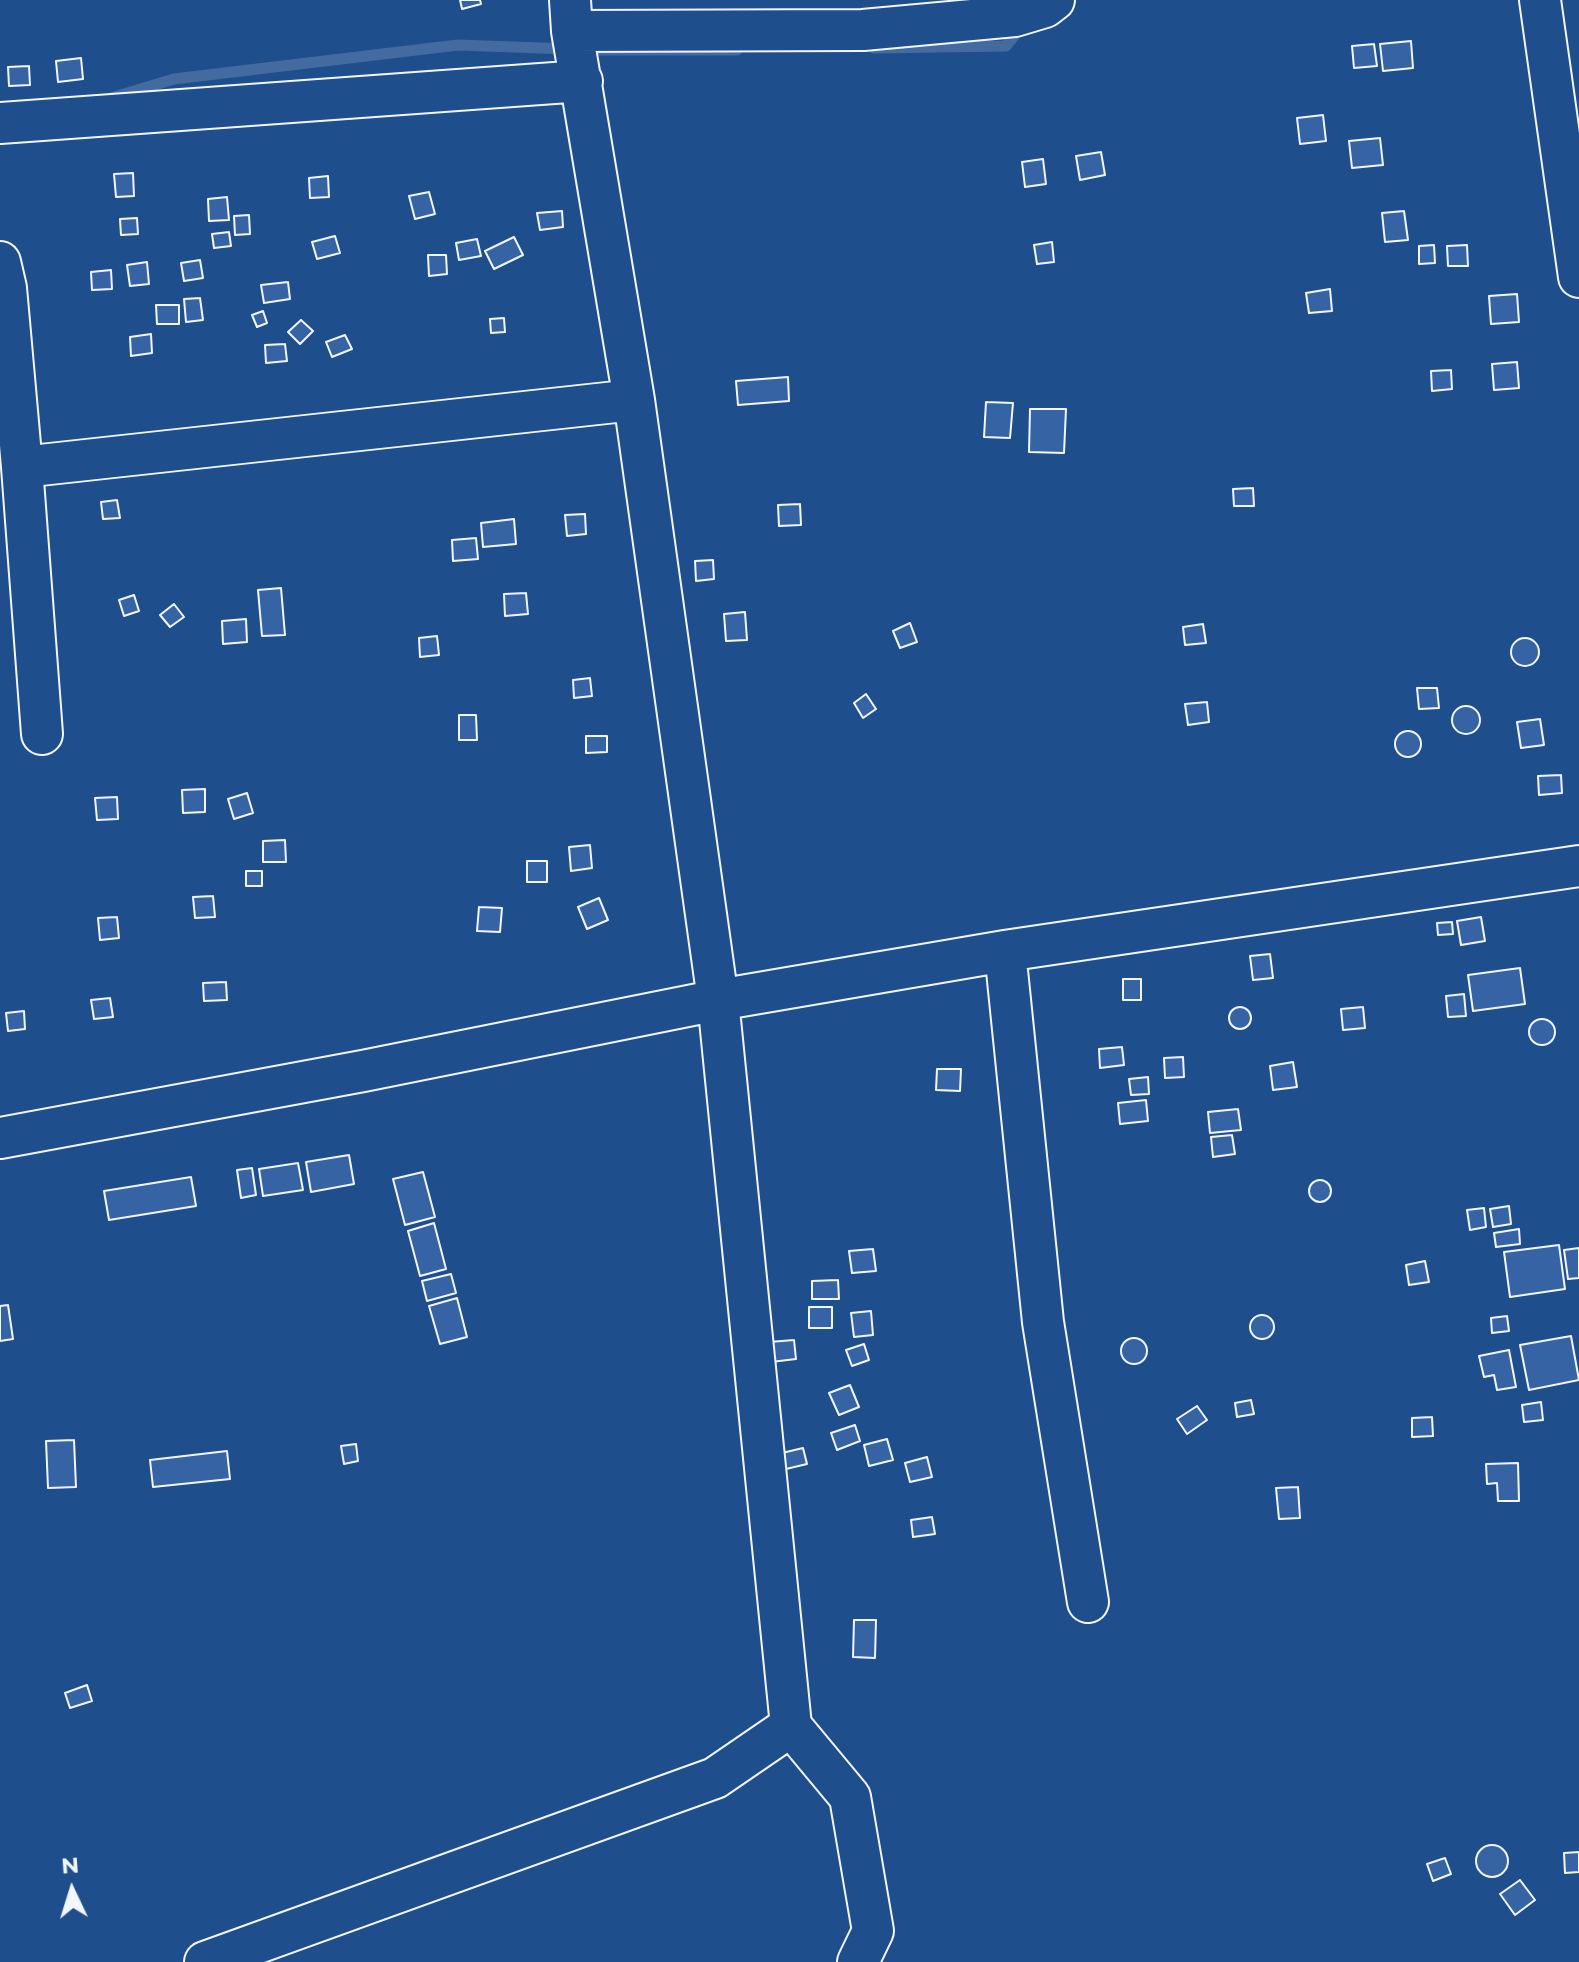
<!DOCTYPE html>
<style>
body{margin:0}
#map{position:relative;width:1579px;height:1962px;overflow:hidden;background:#1f4e8c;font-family:Montserrat,sans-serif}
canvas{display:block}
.north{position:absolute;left:32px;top:1850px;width:80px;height:80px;-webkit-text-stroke:6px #1f4e8c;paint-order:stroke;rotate:356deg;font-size:22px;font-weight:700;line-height:32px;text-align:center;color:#f2f6ff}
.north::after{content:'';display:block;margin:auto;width:28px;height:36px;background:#f2f6ff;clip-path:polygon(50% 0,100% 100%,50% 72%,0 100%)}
</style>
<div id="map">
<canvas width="1579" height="1962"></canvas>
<div class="north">N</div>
</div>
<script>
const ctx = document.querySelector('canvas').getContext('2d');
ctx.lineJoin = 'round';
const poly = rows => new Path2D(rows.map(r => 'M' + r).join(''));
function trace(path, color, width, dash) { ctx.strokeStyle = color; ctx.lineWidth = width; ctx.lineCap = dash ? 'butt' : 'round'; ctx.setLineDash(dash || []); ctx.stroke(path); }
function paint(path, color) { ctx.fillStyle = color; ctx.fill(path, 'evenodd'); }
trace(poly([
 [874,48,1006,46,1023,25],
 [598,50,737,50],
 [111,98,174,79,458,45,569,49]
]), '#446ba0', 11);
const building = poly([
 [460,0,480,0,481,4,462,9,460,0],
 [1411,41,1413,68,1383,71,1380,44,1411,41],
 [1374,44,1377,66,1354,68,1352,46,1374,44],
 [81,58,83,79,58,82,56,61,81,58],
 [29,66,30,85,9,86,8,67,29,66],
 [1323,115,1326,141,1300,144,1297,118,1323,115],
 [1380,138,1383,165,1352,168,1349,141,1380,138],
 [1101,152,1105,175,1080,180,1076,156,1101,152],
 [1043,159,1046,184,1025,187,1022,162,1043,159],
 [133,173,134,196,116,197,114,174,133,173],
 [328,176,329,197,310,198,309,178,328,176],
 [429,192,435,214,415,219,409,196,429,192],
 [227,197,229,220,209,221,208,199,227,197],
 [562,211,563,227,540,230,537,213,562,211],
 [1404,211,1408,240,1385,242,1382,213,1404,211],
 [249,215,250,234,235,235,234,216,249,215],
 [137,218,138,234,121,235,120,219,137,218],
 [229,232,231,246,214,248,212,234,229,232],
 [335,236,340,253,317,259,312,242,335,236],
 [514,237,523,255,494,269,485,251,514,237],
 [477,239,481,256,459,260,456,243,477,239],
 [1052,242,1054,262,1037,264,1034,245,1052,242],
 [1434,245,1435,263,1419,264,1419,246,1434,245],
 [1467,245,1468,266,1448,266,1447,246,1467,245],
 [428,255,446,255,447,274,429,276,428,255],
 [200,260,203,278,184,281,181,263,200,260],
 [147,262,149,284,130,286,127,265,147,262],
 [111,270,112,289,92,290,91,272,111,270],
 [288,282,290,299,264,303,261,285,288,282],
 [1330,289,1332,311,1309,313,1306,293,1330,289],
 [1517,294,1519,322,1491,324,1489,296,1517,294],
 [200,298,203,320,186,322,184,299,200,298],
 [156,305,179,305,179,324,157,324,156,305],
 [263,311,267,323,257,327,252,315,263,311],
 [504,318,505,332,491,333,490,319,504,318],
 [301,320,313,331,300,344,288,332,301,320],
 [151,334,152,353,131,356,130,337,151,334],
 [345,335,352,349,332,357,326,342,345,335],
 [285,344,287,361,266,363,265,345,285,344],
 [1517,362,1519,388,1494,390,1492,364,1517,362],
 [1451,370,1452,389,1432,391,1431,371,1451,370],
 [788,377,789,401,738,405,736,381,788,377],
 [986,402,1013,403,1010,438,984,437,986,402],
 [1030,409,1066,409,1064,453,1029,452,1030,409],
 [1253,488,1254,506,1234,506,1233,489,1253,488],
 [117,500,120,518,103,519,101,502,117,500],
 [800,504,801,525,779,526,778,505,800,504],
 [585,514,586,534,567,536,565,515,585,514],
 [514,519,516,544,483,547,481,523,514,519],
 [476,538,478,559,453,561,452,540,476,538],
 [713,560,714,579,696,581,695,561,713,560],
 [281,588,285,635,262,636,258,590,281,588],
 [526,593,528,614,505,616,504,594,526,593],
 [134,595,139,611,124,616,119,600,134,595],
 [174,604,184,617,170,627,160,615,174,604],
 [745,612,747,640,726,641,724,614,745,612],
 [246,619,247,642,223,644,222,621,246,619],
 [910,623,917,642,900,648,893,631,910,623],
 [1203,624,1206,643,1185,645,1183,627,1203,624],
 [437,636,439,655,420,657,419,638,437,636],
 '1511 652a14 14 0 1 1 28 0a14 14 0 1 1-28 0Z',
 [590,678,592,696,574,698,573,680,590,678],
 [1417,688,1437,688,1439,708,1419,709,1417,688],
 [866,694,876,709,863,718,854,703,866,694],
 [1207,702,1209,722,1188,725,1185,704,1207,702],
 '1452 720a14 14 0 1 1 28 0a14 14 0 1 1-28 0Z',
 [459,715,476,715,477,740,459,740,459,715],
 [1540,719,1544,745,1521,748,1517,722,1540,719],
 '1395 744a13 13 0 1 1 26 0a13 13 0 1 1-26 0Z',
 [586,736,607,736,607,752,586,753,586,736],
 [1561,775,1562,793,1539,795,1538,776,1561,775],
 [205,789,205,812,183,813,182,790,205,789],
 [247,793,253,813,234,819,228,799,247,793],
 [117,797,118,819,97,820,95,798,117,797],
 [285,840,286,862,263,862,263,841,285,840],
 [590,845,592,868,571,871,569,847,590,845],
 [527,861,547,861,547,882,527,882,527,861],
 [246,871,262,871,262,886,246,886,246,871],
 [213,896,215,917,195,918,193,897,213,896],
 [599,898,608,920,587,929,578,907,599,898],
 [479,907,502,908,500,932,477,931,479,907],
 [117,917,119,938,100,940,98,918,117,917],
 [1481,917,1485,941,1461,945,1457,921,1481,917],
 [1452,922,1453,934,1438,935,1437,923,1452,922],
 [1270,954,1273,978,1253,980,1250,956,1270,954],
 [1520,968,1525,1004,1473,1011,1468,975,1520,968],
 [1123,979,1141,979,1141,1000,1123,1000,1123,979],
 [226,982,227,1000,204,1001,203,983,226,982],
 [1464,994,1466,1016,1448,1017,1446,996,1464,994],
 [110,998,113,1017,94,1019,91,1000,110,998],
 '1229 1018a11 11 0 1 1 22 0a11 11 0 1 1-22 0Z',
 [1363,1007,1365,1028,1343,1030,1341,1009,1363,1007],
 [24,1011,25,1029,8,1031,6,1013,24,1011],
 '1529 1032a13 13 0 1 1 26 0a13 13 0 1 1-26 0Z',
 [1122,1047,1124,1065,1100,1068,1099,1049,1122,1047],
 [1183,1057,1184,1077,1165,1078,1164,1058,1183,1057],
 [1293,1062,1297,1087,1273,1090,1270,1066,1293,1062],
 [937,1069,961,1069,960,1091,936,1090,937,1069],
 [1148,1077,1149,1094,1131,1095,1129,1079,1148,1077],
 [1146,1100,1148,1121,1120,1124,1118,1103,1146,1100],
 [1238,1109,1241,1130,1210,1133,1208,1112,1238,1109],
 [1232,1135,1235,1154,1213,1157,1211,1137,1232,1135],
 [349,1155,354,1184,311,1192,306,1162,349,1155],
 [298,1163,303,1190,263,1196,259,1169,298,1163],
 [252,1168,256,1195,241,1198,237,1170,252,1168],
 [423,1172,435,1217,405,1225,393,1179,423,1172],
 [191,1177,196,1206,109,1220,104,1191,191,1177],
 '1309 1191a11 11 0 1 1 22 0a11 11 0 1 1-22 0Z',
 [1509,1206,1511,1224,1493,1227,1490,1209,1509,1206],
 [1484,1208,1486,1227,1470,1230,1467,1210,1484,1208],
 [434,1223,446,1269,420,1276,408,1231,434,1223],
 [1519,1229,1520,1244,1496,1247,1494,1233,1519,1229],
 [1559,1245,1565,1289,1510,1297,1504,1252,1559,1245],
 [1579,1248,1579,1278,1568,1279,1564,1250,1579,1248],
 [873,1249,876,1271,852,1273,849,1251,873,1249],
 [1425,1261,1429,1282,1409,1285,1406,1265,1425,1261],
 [451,1274,456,1293,427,1301,422,1281,451,1274],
 [838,1280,839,1299,812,1299,812,1281,838,1280],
 [457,1298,467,1337,440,1344,429,1306,457,1298],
 [8,1305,13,1339,0,1341,0,1306,8,1305],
 [809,1307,832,1307,832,1328,809,1328,809,1307],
 [871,1311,873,1335,854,1337,851,1313,871,1311],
 '1250 1327a12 12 0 1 1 24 0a12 12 0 1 1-24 0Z',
 [1507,1316,1509,1331,1492,1333,1491,1318,1507,1316],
 [1571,1336,1579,1380,1529,1390,1520,1345,1571,1336],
 '1121 1351a13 13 0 1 1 26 0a13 13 0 1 1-26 0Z',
 [794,1340,796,1359,771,1362,769,1342,794,1340],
 [864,1344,869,1360,852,1366,846,1350,864,1344],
 [1509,1350,1516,1387,1497,1390,1494,1375,1484,1377,1479,1356,1509,1350],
 [850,1385,859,1407,839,1415,829,1393,850,1385],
 [1251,1400,1254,1414,1237,1417,1235,1403,1251,1400],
 [1541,1402,1543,1420,1524,1422,1522,1405,1541,1402],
 [1197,1406,1207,1420,1187,1434,1177,1419,1197,1406],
 [1432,1417,1433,1436,1412,1437,1412,1418,1432,1417],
 [855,1425,860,1441,837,1450,831,1433,855,1425],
 [887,1439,893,1460,869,1466,864,1445,887,1439],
 [74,1440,76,1487,48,1488,46,1441,74,1440],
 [356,1444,358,1461,344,1464,341,1446,356,1444],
 [803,1448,807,1464,786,1469,782,1453,803,1448],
 [227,1451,230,1479,153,1487,150,1460,227,1451],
 [927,1457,932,1477,910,1482,905,1463,927,1457],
 [1518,1463,1519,1501,1498,1501,1497,1483,1487,1484,1486,1464,1518,1463],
 [1298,1487,1300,1518,1279,1519,1276,1488,1298,1487],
 [932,1517,935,1534,913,1537,911,1520,932,1517],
 [854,1620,876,1620,875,1658,853,1657,854,1620],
 [87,1685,92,1701,70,1708,65,1693,87,1685],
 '1476 1861a16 16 0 1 1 32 0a16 16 0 1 1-32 0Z',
 [1579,1852,1579,1872,1565,1873,1564,1853,1579,1852],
 [1445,1858,1451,1874,1433,1881,1427,1864,1445,1858],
 [1520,1880,1535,1900,1515,1915,1500,1894,1520,1880]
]);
paint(building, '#3563a3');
trace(building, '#f2f6ff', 2);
const minor = poly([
 [570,0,572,31,634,400,718,1000,791,1726,850,1797,873,1931,858,1962],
 [1540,0,1579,277],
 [572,31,863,30,1015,16,1045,7,1054,0],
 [0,123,582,81],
 [0,262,6,288,22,467,634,400],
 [22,467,42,734],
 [1005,951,1043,1322,1088,1602],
 [0,1138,363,1071,718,1000,1005,951,1579,866],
 [205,1962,715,1778,791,1726]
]);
trace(minor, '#f2f6ff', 44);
trace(minor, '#1f4e8c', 40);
</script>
